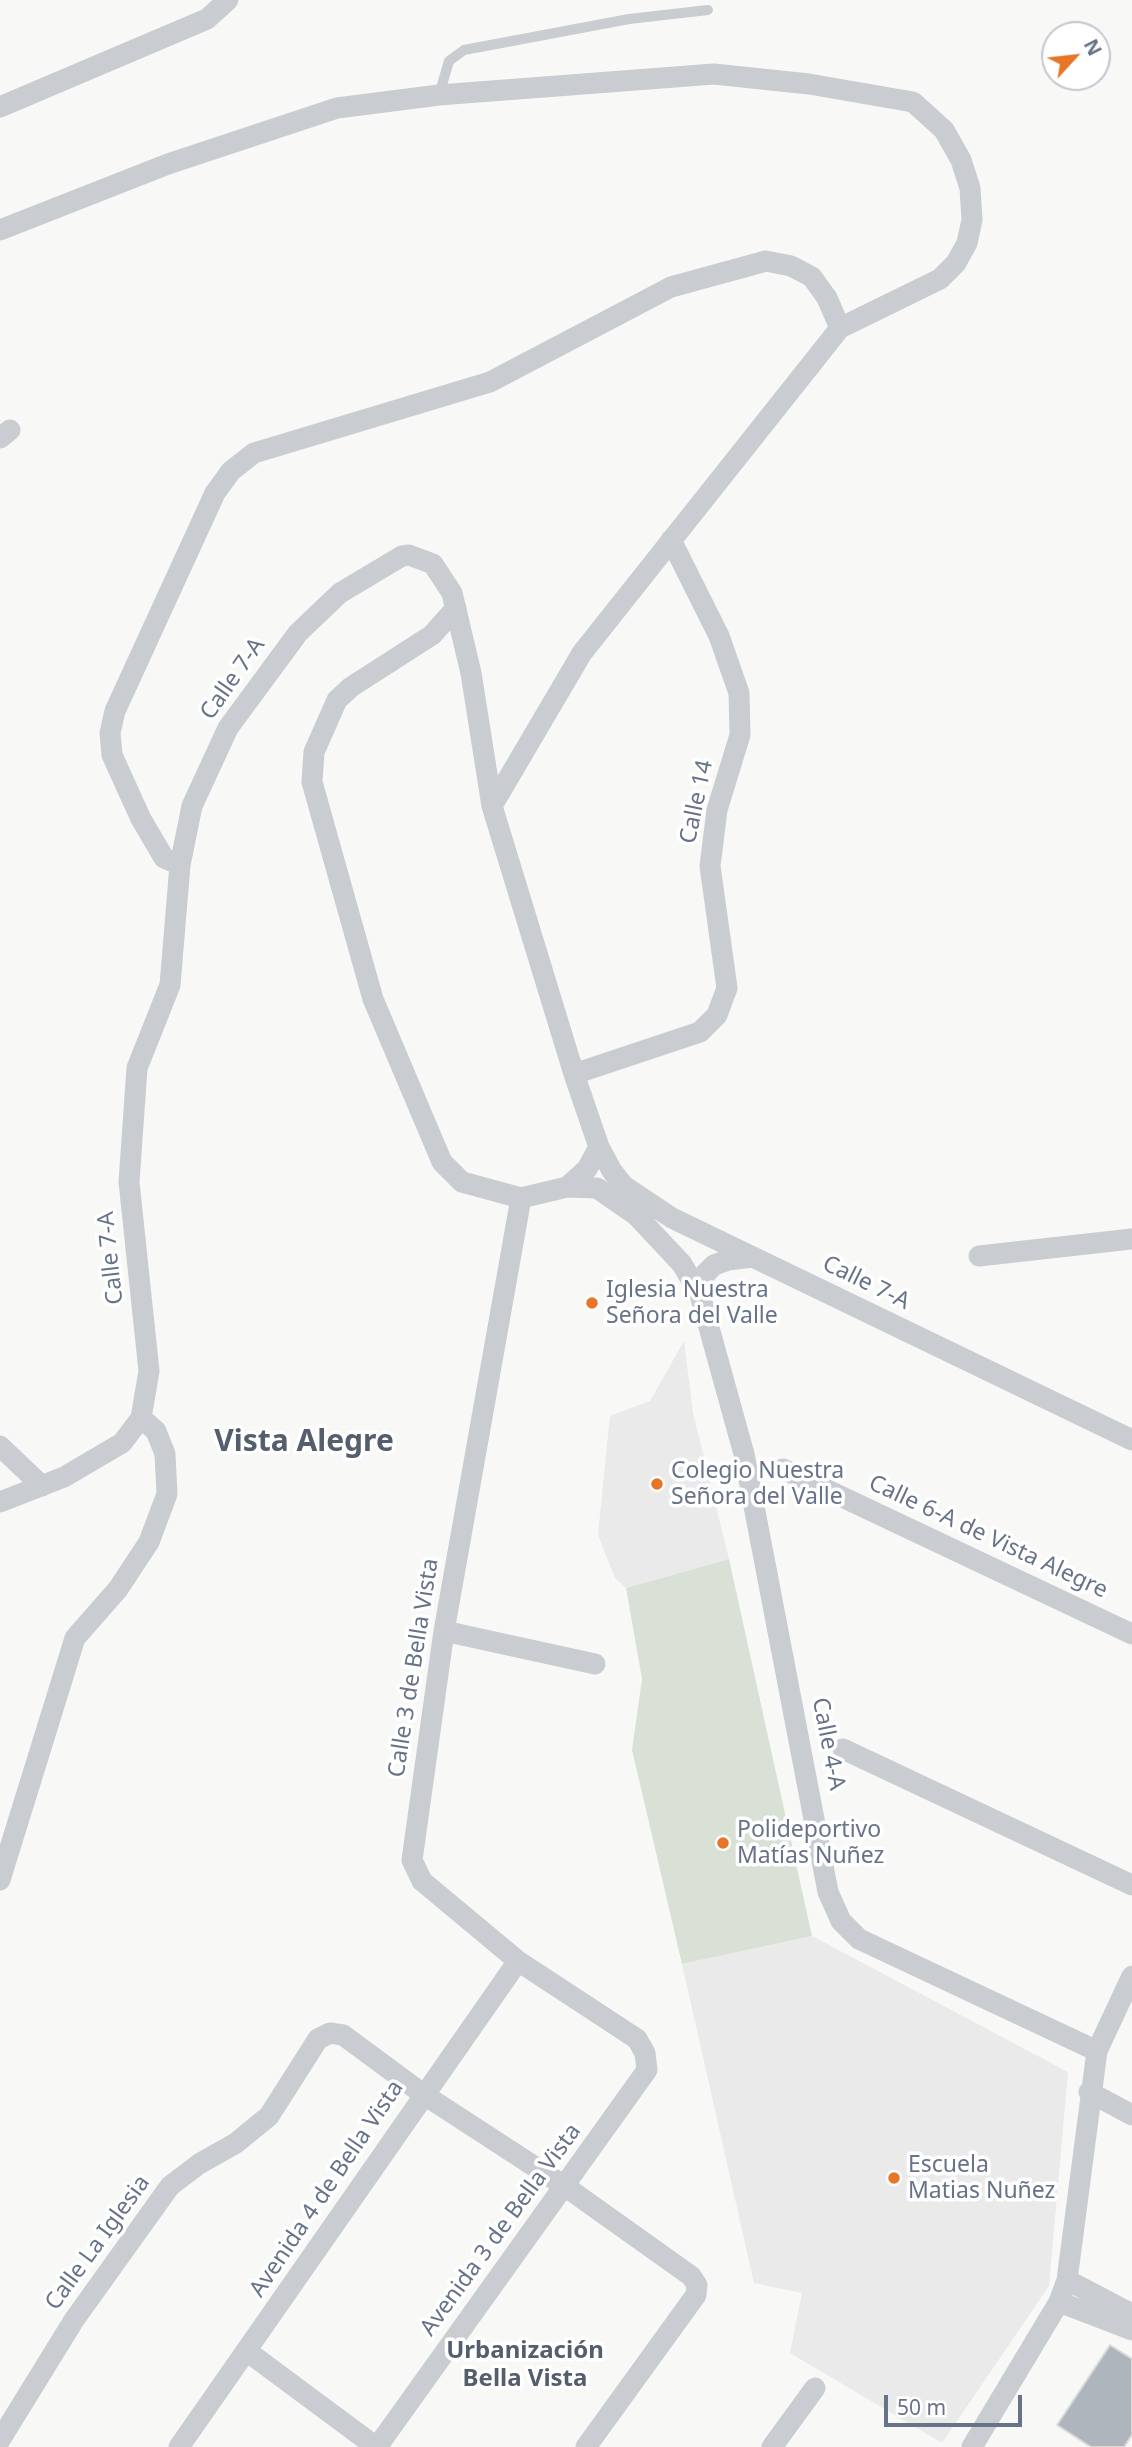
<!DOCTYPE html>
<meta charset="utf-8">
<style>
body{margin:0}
#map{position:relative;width:1132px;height:2447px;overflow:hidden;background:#f8f9f6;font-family:"Noto Sans",sans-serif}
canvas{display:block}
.north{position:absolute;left:1041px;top:21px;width:70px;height:70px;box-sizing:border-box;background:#fff;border:2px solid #c2c7cf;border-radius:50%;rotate:63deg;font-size:19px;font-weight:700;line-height:28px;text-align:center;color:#677388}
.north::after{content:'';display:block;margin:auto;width:24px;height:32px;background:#e87627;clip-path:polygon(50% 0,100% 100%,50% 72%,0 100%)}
.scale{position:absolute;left:884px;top:2395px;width:138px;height:32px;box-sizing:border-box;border:4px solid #677388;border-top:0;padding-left:9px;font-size:21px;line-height:24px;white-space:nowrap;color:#677388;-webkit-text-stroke:5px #fff;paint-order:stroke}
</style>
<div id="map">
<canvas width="1132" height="2447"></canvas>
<div class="north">N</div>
<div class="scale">50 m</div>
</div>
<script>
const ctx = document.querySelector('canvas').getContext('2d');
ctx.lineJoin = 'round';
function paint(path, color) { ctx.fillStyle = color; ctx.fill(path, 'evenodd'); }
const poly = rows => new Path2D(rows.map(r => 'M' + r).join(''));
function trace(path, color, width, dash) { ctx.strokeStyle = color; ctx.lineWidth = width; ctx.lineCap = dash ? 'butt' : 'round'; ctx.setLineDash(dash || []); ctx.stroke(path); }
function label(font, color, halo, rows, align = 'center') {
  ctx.font = font + ' "Noto Sans",sans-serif'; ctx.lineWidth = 7; ctx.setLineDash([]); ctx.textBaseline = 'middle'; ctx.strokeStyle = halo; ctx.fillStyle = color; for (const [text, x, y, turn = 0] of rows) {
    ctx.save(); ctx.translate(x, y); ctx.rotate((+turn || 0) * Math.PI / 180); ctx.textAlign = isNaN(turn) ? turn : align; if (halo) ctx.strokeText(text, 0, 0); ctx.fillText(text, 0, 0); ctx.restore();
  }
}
paint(poly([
 [684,1341,693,1413,729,1559,626,1588,615,1578,598,1535,610,1416,650,1401],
 [812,1936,1068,2072,1049,2286,942,2443,790,2353,802,2293,754,2283,682,1964]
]), '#e9eae9');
paint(poly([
 [729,1559,812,1936,682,1964,632,1750,642,1679,626,1588]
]), '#d9e1d7');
const building = poly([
 [1110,2345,1132,2359,1132,2435,1124,2447,1091,2447,1057,2425,1110,2345]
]);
paint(building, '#afb5bd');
trace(building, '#dadbd8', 2);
trace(poly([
 [439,95,449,61,464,50,629,19,708,10]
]), '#c9ccd0', 10);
trace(poly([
 [0,107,207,19,228,0],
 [0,230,168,164,337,108,439,95,714,74,809,84,913,102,944,130,961,160,970,188,972,220,967,243,956,263,940,279,840,328],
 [0,438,10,430],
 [456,608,432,635,351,687,337,700,314,752,312,782,373,999,442,1162,462,1182,521,1198,567,1187,587,1169,599,1147],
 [180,865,164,858,141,819,112,755,110,733,115,711,215,493,231,471,254,453,490,382,671,287,766,261,791,266,812,277,827,298,840,328,582,653,492,806],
 [574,1074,700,1032,717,1015,727,988,710,866,717,810,740,735,739,693,719,636,671,540],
 [567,1187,597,1188,636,1215,682,1264,700,1295,744,1454,828,1892,841,1921,859,1939,1097,2051],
 [979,1256,1132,1239],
 [700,1295,705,1274,714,1265,728,1260,752,1257],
 [0,1446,42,1486],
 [783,1469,1132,1634],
 [0,1502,64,1477,122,1443,141,1418,149,1371,129,1182,137,1068,170,985,180,865,192,806,228,728,298,633,340,593,402,556,409,555,433,564,452,593,471,673,492,806,574,1074,599,1147,612,1171,624,1186,672,1218,1132,1440],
 [444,1631,595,1664],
 [843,1749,1132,1885],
 [0,1880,75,1638,118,1589,149,1542,167,1494,165,1454,156,1431,141,1418],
 [1089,2092,1132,2115],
 [1067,2280,1132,2314],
 [1059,2302,1132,2330],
 [248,2352,376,2447],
 [0,2440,74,2320,170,2186,199,2164,236,2143,269,2116,318,2039,330,2033,343,2035,423,2094,566,2187,691,2276,697,2285,696,2295,586,2447],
 [179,2447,518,1961],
 [377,2447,647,2070,645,2053,637,2039,518,1961,422,1881,412,1860,444,1631,521,1198],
 [772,2447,815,2388],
 [972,2447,1059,2302,1067,2280,1097,2051,1132,1976]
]), '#c9ccd0', 21);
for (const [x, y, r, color] of [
 [592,1303,7,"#e87627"],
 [657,1484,7,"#e87627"],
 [723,1843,7,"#e87627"],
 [894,2178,7,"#e87627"]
]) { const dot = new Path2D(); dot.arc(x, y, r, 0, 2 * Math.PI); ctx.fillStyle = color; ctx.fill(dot); trace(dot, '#fff', 2.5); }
label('23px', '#677388', '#fff', [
 ["Calle 7-A",233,679,-55],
 ["Calle 14",697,802,-78],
 ["Calle 7-A",111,1258,-96],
 ["Calle 7-A",866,1283,26],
 ["Calle 6-A de Vista Alegre",988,1537,25],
 ["Calle 3 de Bella Vista",414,1668,-81],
 ["Calle 4-A",828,1744,79],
 ["Avenida 4 de Bella Vista",327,2189,-56],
 ["Avenida 3 de Bella Vista",501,2230,-54],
 ["Calle La Iglesia",98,2243,-54]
]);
label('23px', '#677388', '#fff', [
 ["Iglesia Nuestra",606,1290],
 ["Señora del Valle",606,1316],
 ["Colegio Nuestra",671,1471],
 ["Señora del Valle",671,1497],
 ["Polideportivo",737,1830],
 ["Matías Nuñez",737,1856],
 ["Escuela",908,2165],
 ["Matias Nuñez",908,2191]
], 'left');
label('bold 24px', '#555e6d', '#fff', [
 ["Urbanización",525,2351],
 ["Bella Vista",525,2379]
]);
label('bold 30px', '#555e6d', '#fff', [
 ["Vista Alegre",304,1442]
]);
</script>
